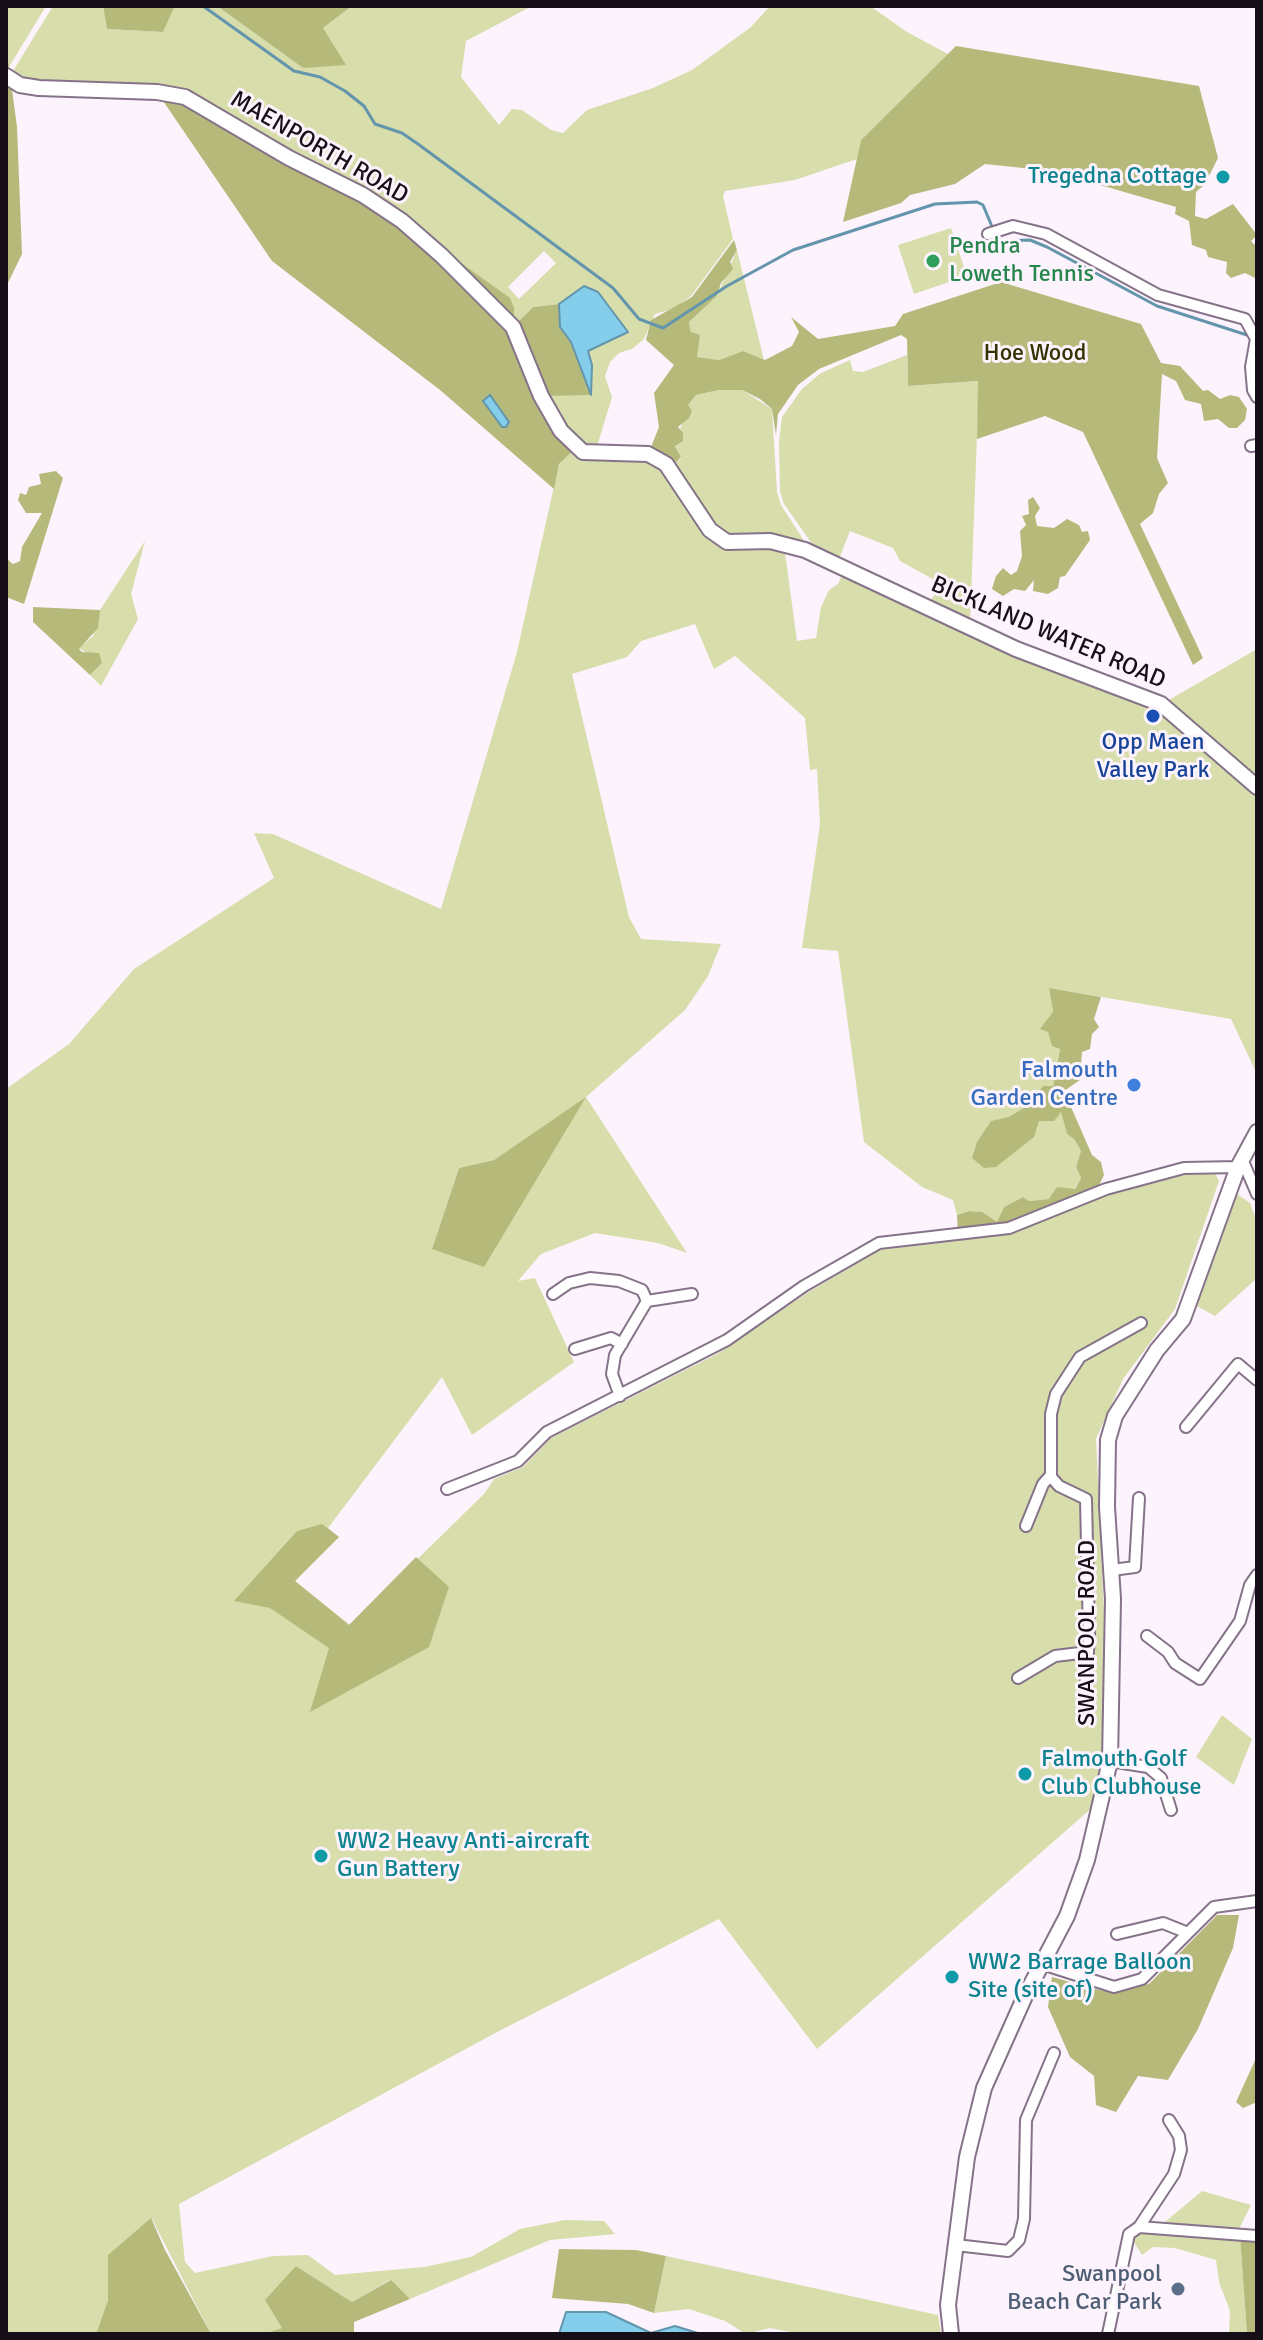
<!DOCTYPE html>
<style>
body{margin:0}
#map{position:relative;width:1263px;height:2340px;overflow:hidden;background:#fcf3fd;font-family:Signika,sans-serif}
canvas{display:block}
.frame{position:absolute;inset:0;border:8px solid #170f18;pointer-events:none}
</style>
<div id="map">
<canvas width="1263" height="2340"></canvas>
<div class="frame"></div>
</div>
<script>
const ctx = document.querySelector('canvas').getContext('2d');
ctx.lineJoin = 'round';
function paint(path, color) { ctx.fillStyle = color; ctx.fill(path, 'evenodd'); }
const poly = rows => new Path2D(rows.map(r => 'M' + r).join(''));
function trace(path, color, width, dash) { ctx.strokeStyle = color; ctx.lineWidth = width; ctx.lineCap = dash ? 'butt' : 'round'; ctx.setLineDash(dash || []); ctx.stroke(path); }
function label(font, color, halo, rows, align = 'center') {
  ctx.font = font + ' Signika,sans-serif'; ctx.lineWidth = 6; ctx.setLineDash([]); ctx.textBaseline = 'middle'; ctx.strokeStyle = halo; ctx.fillStyle = color; for (const [text, x, y, turn = 0] of rows) {
    ctx.save(); ctx.translate(x, y); ctx.rotate((+turn || 0) * Math.PI / 180); ctx.textAlign = isNaN(turn) ? turn : align; if (halo) ctx.strokeText(text, 0, 0); ctx.fillText(text, 0, 0); ctx.restore();
  }
}
paint(poly([
 [6,6,46,6,9,67,6,44],
 [53,6,103,6,107,29,163,32,175,6,217,6,303,68,323,28,352,6,532,6,466,41,461,77,499,125,512,109,522,110,551,130,563,133,587,110,653,88,692,70,751,27,770,6,870,6,907,32,948,54,861,140,857,159,795,180,725,191,723,196,733,239,691,296,673,309,655,314,644,339,632,349,619,353,610,362,605,376,612,397,595,453,584,451,542,396,592,366,588,351,627,332,598,292,584,286,559,304,533,307,513,327,185,97,39,88,10,76],
 [544,251,556,263,519,299,508,287],
 [951,228,967,276,914,294,898,245],
 [737,250,764,360,743,351,719,360,697,357,689,322,717,296],
 [907,355,908,386,979,381,970,625,929,605,940,583,900,561,893,548,850,531,839,559,817,551,784,504,780,492,779,441,782,417,802,389,821,373,850,360,853,371,863,372],
 [719,390,742,390,772,409,777,492,781,505,810,550,728,539,712,528,674,465,681,458,675,445,688,405,696,395],
 [577,447,647,455,665,465,727,542,784,545,797,641,816,638,821,607,829,590,838,584,846,566,1161,704,1257,793,1257,1068,1255,1070,1231,1019,1049,988,1053,1012,1048,1032,1060,1048,1053,1087,1043,1086,1027,1106,1009,1118,991,1121,1001,1160,1039,1121,1061,1111,1067,1134,1074,1139,1081,1151,1076,1167,1081,1178,1074,1189,1049,1199,1029,1201,1023,1197,1004,1207,997,1223,982,1212,969,1211,957,1215,953,1200,922,1187,864,1142,838,951,802,948,820,824,817,769,810,770,805,718,735,656,714,669,695,624,641,641,627,657,572,674,629,917,641,939,721,944,708,976,685,1010,586,1097,687,1253,658,1243,595,1233,541,1254,518,1281,535,1278,574,1362,472,1435,442,1377,328,1528,339,1537,295,1581,350,1625,484,1494,494,1479,523,1467,551,1438,717,1354,807,1293,880,1250,1009,1234,1107,1195,1189,1174,1215,1173,1219,1181,1175,1309,1123,1379,1096,1439,1105,1635,1102,1745,1093,1807,817,2049,719,1919,499,2031,179,2204,185,2262,195,2273,273,2256,308,2255,335,2275,424,2267,471,2257,520,2229,565,2220,604,2221,615,2234,550,2240,410,2299,390,2280,352,2302,296,2266,282,2328,263,2334,211,2334,152,2219,109,2255,108,2300,96,2334,6,2334,6,1089,69,1044,134,969,274,878,254,833,273,834,441,909,517,652,559,464],
 [584,1099,432,1249,459,1168,494,1160],
 [145,541,131,594,138,619,101,686,90,675,102,663,79,648,93,636,100,610],
 [1257,649,1257,784,1162,704],
 [1237,1194,1250,1203,1257,1222,1257,1278,1215,1316,1197,1306],
 [1222,1715,1252,1739,1234,1785,1196,1757],
 [1202,2191,1251,2205,1236,2235,1240,2236,1247,2334,1229,2334,1230,2311,1219,2282,1216,2260,1175,2248,1153,2247,1142,2255,1129,2234,1159,2227],
 [666,2256,938,2315,941,2334,801,2334,770,2328,746,2334,725,2321,689,2309,654,2313]
]), '#d8ddac');
paint(poly([
 [175,6,163,32,107,29,103,6],
 [217,6,352,6,323,28,346,65,303,68],
 [6,44,17,127,22,254,6,287],
 [956,46,1199,86,1218,158,1205,184,1196,192,1195,216,1206,219,1233,204,1257,235,1251,241,1257,247,1257,279,1245,273,1231,278,1226,273,1227,262,1208,257,1206,250,1192,245,1189,221,1175,214,1176,207,1052,171,985,164,955,184,910,195,901,203,843,222,861,140],
 [157,92,185,97,402,221,510,298,514,308,514,326,533,307,559,304,560,327,571,342,591,395,542,396,577,447,559,464,554,489,440,390,272,261],
 [734,240,737,250,730,262,733,269,721,283,717,296,689,322,691,332,700,335,697,357,719,360,743,351,765,360,792,346,799,332,791,317,818,339,895,326,903,314,1001,282,1141,324,1161,363,1180,366,1203,391,1208,390,1220,399,1230,395,1239,397,1247,409,1245,420,1237,428,1229,428,1218,419,1204,421,1201,404,1185,400,1176,381,1162,374,1157,458,1168,483,1159,494,1153,513,1140,524,1203,658,1193,665,1083,432,1045,416,977,439,978,381,908,386,907,339,901,335,819,369,798,385,778,414,776,435,772,409,760,399,742,390,719,390,696,395,688,405,692,411,689,418,678,427,683,433,683,441,675,446,681,457,674,465,649,452,659,427,654,393,674,365,646,340,651,320,692,297],
 [56,471,63,478,24,604,6,597,6,558,13,564,20,561,22,547,42,513,26,513,18,500,20,493,26,495,29,487,41,484,39,474],
 [1033,497,1040,508,1035,516,1037,526,1054,528,1067,519,1079,525,1082,532,1088,531,1090,540,1065,576,1060,577,1058,588,1048,594,1033,591,1034,580,1025,591,1014,589,1003,596,992,589,996,576,1003,568,1011,575,1017,571,1022,556,1020,531,1026,525,1022,516,1029,514,1028,500],
 [33,607,100,610,98,628,79,649,82,652,99,653,102,663,90,675,33,622],
 [1049,988,1101,997,1094,1019,1099,1027,1092,1034,1090,1049,1082,1052,1080,1080,1064,1091,1092,1155,1101,1162,1104,1175,1095,1194,1009,1228,958,1234,957,1215,969,1211,982,1212,997,1222,1004,1207,1023,1197,1029,1201,1049,1199,1057,1187,1075,1189,1081,1178,1076,1167,1081,1151,1074,1139,1067,1134,1061,1112,1054,1121,1039,1121,1034,1137,996,1167,984,1168,972,1158,977,1142,991,1121,1009,1117,1027,1106,1043,1086,1053,1086,1060,1049,1052,1046,1048,1032,1040,1029,1053,1012],
 [586,1097,484,1267,432,1249,459,1168,494,1160],
 [322,1524,339,1537,295,1581,349,1625,416,1557,449,1587,429,1647,310,1712,329,1648,270,1608,234,1601,297,1531],
 [1217,1915,1239,1915,1233,1948,1198,2029,1168,2080,1138,2076,1116,2112,1096,2105,1094,2076,1070,2057,1048,2007,1052,1977,1103,1991,1149,1984],
 [1257,2056,1257,2102,1243,2108,1236,2102],
 [151,2218,165,2250,211,2334,96,2334,108,2300,108,2255],
 [1240,2236,1257,2241,1257,2334,1247,2334],
 [559,2249,636,2250,666,2256,654,2313,628,2304,552,2298],
 [296,2266,352,2302,391,2280,410,2299,354,2322,354,2334,263,2334,282,2328,265,2300]
]), '#b5ba7b');
const water = poly([
 [584,286,598,292,628,332,588,351,592,365,591,395,571,342,560,327,559,304,584,286],
 [490,395,509,422,506,427,502,427,483,401,490,395],
 [566,2312,606,2312,651,2333,675,2326,701,2334,559,2334,566,2312]
]);
paint(water, '#84ceeb');
trace(water, '#6395ac', 2);
trace(poly([
 [203,6,294,71,320,77,345,91,364,106,375,124,402,133,418,144,613,288,639,319,663,328,727,286,793,250,935,204,977,202,983,205,998,241,1030,240,1047,247,1157,306,1250,336]
]), '#6395ac', 3);
const street = poly([
 [988,234,1013,226,1046,234,1158,295,1245,319,1256,339,1251,367,1253,390,1257,397],
 [1251,446,1257,445],
 [1242,1159,1257,1194],
 [553,1294,569,1283,590,1278,619,1281,642,1290,647,1301,615,1355,612,1374,620,1396],
 [647,1301,692,1294],
 [575,1349,611,1338,622,1344],
 [1186,1427,1238,1364,1257,1380],
 [447,1489,518,1461,547,1432,727,1340,804,1286,879,1243,1009,1228,1106,1189,1184,1168,1238,1167],
 [1026,1526,1043,1484,1051,1475],
 [1112,1570,1135,1567,1139,1498],
 [1147,1636,1168,1652,1175,1663,1200,1679,1240,1621,1250,1585,1257,1575],
 [1018,1678,1055,1656,1088,1652],
 [1086,1681,1089,1636,1086,1499,1059,1486,1051,1477,1051,1414,1056,1394,1080,1357,1141,1323],
 [1110,1761,1148,1767,1161,1778,1171,1810],
 [1117,1934,1163,1923,1188,1933],
 [1042,1964,1114,1987,1142,1979,1214,1907,1257,1901],
 [1139,2227,1174,2174,1181,2150,1179,2136,1169,2120],
 [956,2245,1008,2251,1019,2240,1024,2219,1026,2120,1054,2053],
 [1108,2334,1129,2234,1139,2227,1257,2236]
]);
const secondary = poly([
 [6,76,20,85,39,88,157,92,185,97,289,158,363,195,402,221,442,256,513,327,541,396,561,431,583,452,648,454,666,464,710,530,727,542,770,541,805,550,1016,649,1161,704,1257,787],
 [951,2334,948,2305,967,2157,984,2088,1025,1996,1067,1916,1087,1860,1110,1761,1113,1599,1107,1507,1108,1440,1115,1416,1157,1350,1183,1319,1238,1167,1257,1132]
]);
trace(street, '#867389', 14);
trace(secondary, '#867389', 18);
trace(street, '#fff', 10);
trace(secondary, '#fff', 14);
for (const [x, y, r, color] of [
 [1223,177,8,"#0f9aa8"],
 [933,261,8,"#2e9e5b"],
 [1153,716,8,"#1a4fb4"],
 [1134,1085,8,"#3f7fe0"],
 [1025,1774,8,"#0f9aa8"],
 [321,1856,8,"#0f9aa8"],
 [952,1977,8,"#0f9aa8"],
 [1178,2289,8,"#5c6f8a"]
]) { const dot = new Path2D(); dot.arc(x, y, r, 0, 2 * Math.PI); ctx.fillStyle = color; ctx.fill(dot); trace(dot, '#fcf3fd', 3); }
label('24px', '#170f18', '#fcf3fd', [
 ["MAENPORTH ROAD",319,148,30],
 ["BICKLAND WATER ROAD",1048,633,23],
 ["SWANPOOL ROAD",1088,1633,-90]
]);
label('24px', '#0d838f', '#fcf3fd', [
 ["Tregedna Cottage",1207,177,"right"],
 ["Falmouth Golf",1041,1760],
 ["Club Clubhouse",1041,1788],
 ["WW2 Heavy Anti-aircraft",337,1842],
 ["Gun Battery",337,1870],
 ["WW2 Barrage Balloon",968,1963],
 ["Site (site of)",968,1991]
], 'left');
label('24px', '#27864d', '#fcf3fd', [
 ["Pendra",949,247],
 ["Loweth Tennis",949,275]
], 'left');
label('24px', '#313300', '#fcf3fd', [
 ["Hoe Wood",1035,354]
]);
label('24px', '#164399', '#fcf3fd', [
 ["Opp Maen",1153,743],
 ["Valley Park",1153,771]
]);
label('24px', '#366cbe', '#fcf3fd', [
 ["Falmouth",1118,1071],
 ["Garden Centre",1118,1099]
], 'right');
label('24px', '#4e5e75', '#fcf3fd', [
 ["Swanpool",1162,2275],
 ["Beach Car Park",1162,2303]
], 'right');
</script>
